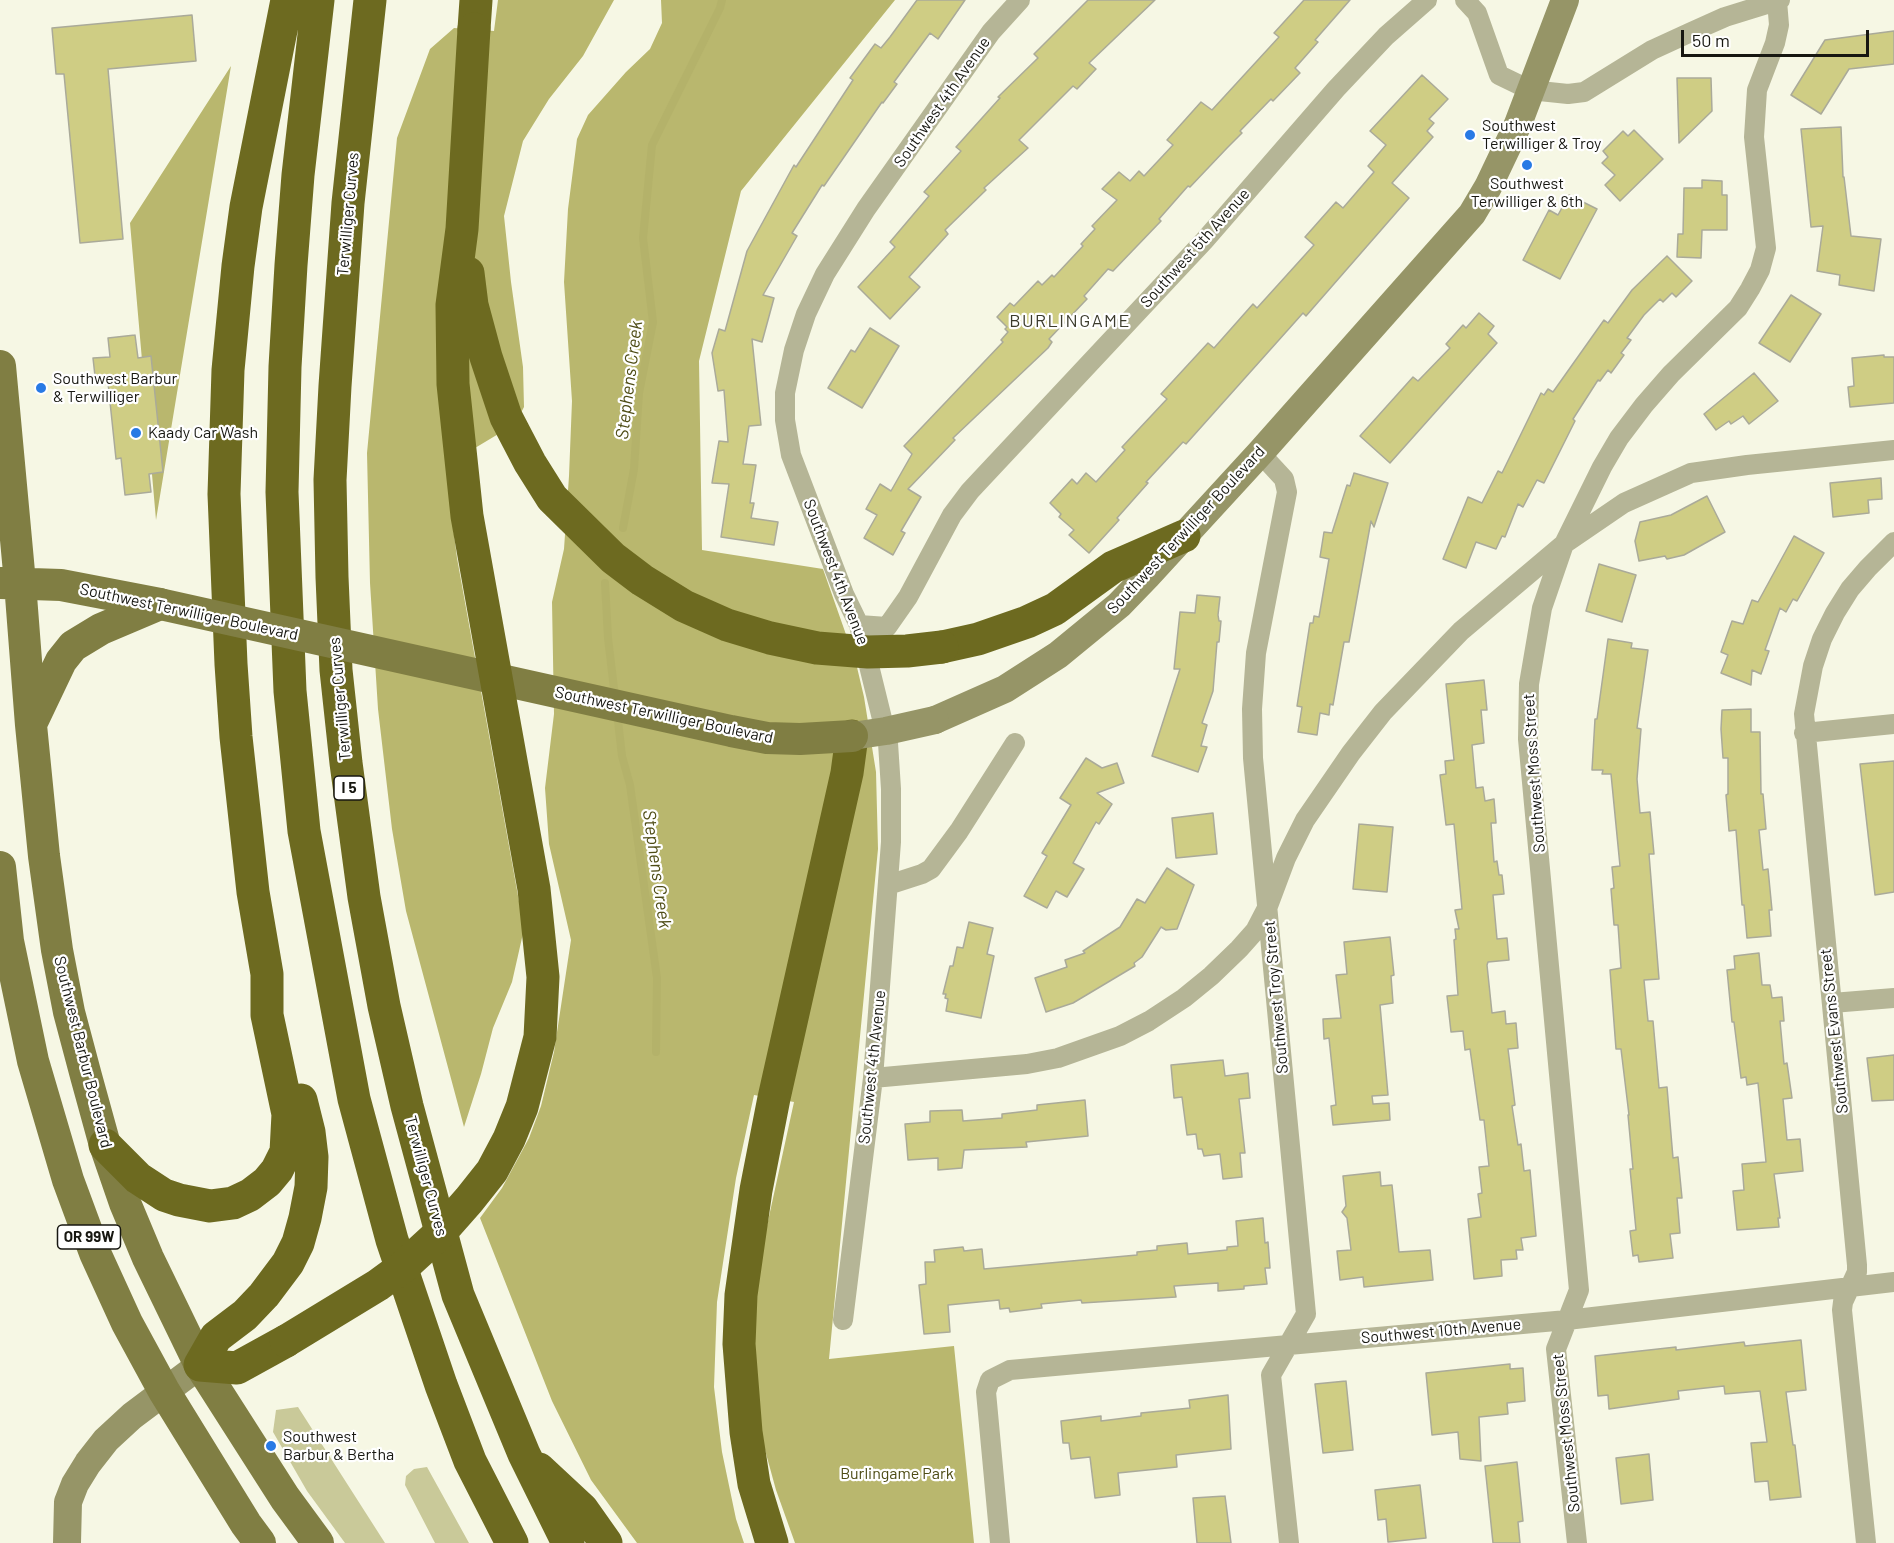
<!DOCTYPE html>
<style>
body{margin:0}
#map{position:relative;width:1894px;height:1543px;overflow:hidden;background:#f6f7e4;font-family:Barlow,sans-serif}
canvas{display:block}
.scale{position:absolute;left:1681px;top:30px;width:188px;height:27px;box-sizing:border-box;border:3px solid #171711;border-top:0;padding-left:8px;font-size:18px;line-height:21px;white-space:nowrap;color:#171711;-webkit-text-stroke:4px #fff;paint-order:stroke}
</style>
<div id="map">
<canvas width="1894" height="1543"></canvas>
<div class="scale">50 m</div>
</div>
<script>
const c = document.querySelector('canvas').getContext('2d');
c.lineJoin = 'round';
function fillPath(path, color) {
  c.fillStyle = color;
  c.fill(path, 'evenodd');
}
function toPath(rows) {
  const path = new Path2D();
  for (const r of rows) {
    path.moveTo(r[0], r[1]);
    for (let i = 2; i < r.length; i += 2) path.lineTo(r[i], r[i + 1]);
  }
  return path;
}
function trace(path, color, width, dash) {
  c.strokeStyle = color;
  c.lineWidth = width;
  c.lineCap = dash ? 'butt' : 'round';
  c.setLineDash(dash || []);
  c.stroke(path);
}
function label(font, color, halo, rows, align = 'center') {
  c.font = font + ' Barlow,sans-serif';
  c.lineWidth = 4.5;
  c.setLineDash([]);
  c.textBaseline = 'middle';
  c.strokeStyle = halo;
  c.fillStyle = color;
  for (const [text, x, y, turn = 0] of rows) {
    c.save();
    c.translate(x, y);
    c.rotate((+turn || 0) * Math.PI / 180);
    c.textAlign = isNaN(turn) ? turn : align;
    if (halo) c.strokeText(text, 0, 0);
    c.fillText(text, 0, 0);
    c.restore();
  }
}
const green = toPath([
 [298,1407,385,1543,345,1543,307,1491,273,1432,276,1410],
 [427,1467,469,1543,435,1543,405,1485,406,1476,414,1469]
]);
const forest = toPath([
 [498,0,614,0,583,56,549,99,523,141,504,216,511,282,523,367,524,407,515,424,465,454,450,503,457,558,524,929,512,982,493,1028,481,1074,464,1127,406,911,392,829,378,709,370,583,367,453,397,138,430,49,454,28,494,31],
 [661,0,895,0,741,191,699,361,702,550,823,569,856,663,864,697,876,772,878,849,829,1359,954,1346,974,1543,795,1543,776,1490,762,1439,754,1393,754,1302,763,1244,794,1102,754,1095,736,1178,717,1302,714,1387,722,1452,736,1519,744,1543,637,1543,591,1480,552,1401,480,1218,502,1188,515,1164,529,1138,541,1106,554,1052,571,940,549,844,545,788,554,714,552,602,564,549,569,476,572,401,564,282,568,209,577,139,588,115,626,72,650,49,662,23],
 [231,66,156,520,130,223]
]);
const stream = toPath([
 [623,528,634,469,639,393,653,322,643,238,652,145,720,8,722,0],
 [605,583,608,638,615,697],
 [617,712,622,756,630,785,657,978,656,1052]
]);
const building = toPath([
 [917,0,965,0,938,39,930,33,894,82,897,84,883,103,882,102,824,186,822,185,792,233,797,236,763,295,774,298,762,342,752,339,761,425,749,426,743,464,756,465,750,503,754,503,751,518,778,522,774,545,721,537,729,484,712,483,719,441,728,442,724,390,718,391,712,353,719,329,725,331,747,251,794,165,796,167,853,80,850,78,875,44,881,48,890,37,917,0],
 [1088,0,1155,0,1089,63,1096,69,1077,89,1073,86,1019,140,1028,148,984,188,986,190,945,230,948,234,909,277,920,287,890,319,858,287,895,247,890,242,929,196,924,192,961,151,956,147,1000,98,998,97,1038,58,1034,54,1088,0],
 [1304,0,1350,0,1315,40,1318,42,1295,68,1300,73,1273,101,1271,99,1240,131,1242,133,1227,148,1190,187,1188,186,1159,219,1161,221,1113,271,1108,269,1084,296,1087,299,1049,339,1052,342,1048,348,953,438,955,440,908,489,921,497,901,531,905,533,893,555,864,538,877,515,866,509,880,484,891,491,912,454,904,446,1003,342,1001,340,1008,332,1005,329,1007,327,997,317,1010,303,1014,306,1038,281,1042,285,1052,275,1054,277,1083,246,1081,244,1095,229,1092,226,1117,200,1102,189,1119,172,1130,181,1139,171,1144,176,1173,145,1167,140,1201,102,1212,110,1279,37,1274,33,1304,0],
 [192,15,196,61,108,69,123,239,80,243,64,74,56,74,52,28,192,15],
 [1894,31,1894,64,1849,69,1821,114,1791,95,1825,40,1894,31],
 [1422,75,1448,99,1429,119,1434,123,1427,131,1433,137,1392,183,1409,198,1306,316,1303,313,1186,444,1183,442,1146,482,1148,483,1117,518,1119,520,1089,553,1069,535,1074,530,1059,517,1061,514,1050,503,1072,479,1077,484,1086,473,1096,482,1125,450,1122,447,1167,399,1161,394,1208,343,1214,348,1253,304,1257,308,1314,245,1305,237,1336,202,1343,208,1374,172,1368,166,1386,145,1370,131,1422,75],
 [1677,78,1711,78,1712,111,1679,143,1677,78],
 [1841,127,1843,177,1844,177,1851,236,1881,239,1874,291,1839,285,1840,275,1817,271,1823,226,1811,227,1801,129,1841,127],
 [1634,130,1663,159,1620,201,1605,185,1615,175,1602,163,1608,157,1603,151,1623,131,1628,136,1634,130],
 [1702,180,1722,181,1722,195,1727,195,1727,230,1702,230,1701,258,1677,257,1678,234,1683,234,1684,188,1702,188,1702,180],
 [1569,195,1597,209,1560,279,1523,260,1549,210,1558,215,1569,195],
 [1667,256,1692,281,1676,297,1672,293,1663,302,1660,299,1644,315,1627,338,1631,340,1621,353,1624,355,1611,373,1608,370,1600,381,1598,380,1573,419,1575,421,1544,483,1537,480,1523,507,1518,504,1505,537,1502,536,1496,549,1476,542,1466,568,1443,559,1468,497,1482,503,1498,471,1502,473,1541,393,1544,395,1548,389,1553,392,1604,320,1608,323,1632,290,1667,256],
 [1791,295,1821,314,1790,362,1759,343,1791,295],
 [1479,313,1494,326,1488,334,1497,343,1390,463,1360,436,1413,377,1418,381,1450,348,1446,344,1463,325,1466,328,1479,313],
 [870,328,899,346,862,408,828,388,851,350,855,352,870,328],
 [135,335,138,358,151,356,163,472,149,474,151,492,125,495,121,458,116,459,108,383,96,385,93,358,110,357,108,338,135,335],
 [1884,355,1884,357,1894,357,1894,403,1850,407,1848,387,1854,386,1852,358,1884,355],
 [1754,373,1778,401,1749,424,1743,416,1731,424,1729,421,1716,430,1704,414,1754,373],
 [1354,473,1388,483,1374,527,1371,521,1349,642,1344,642,1333,705,1330,704,1329,715,1320,713,1317,735,1298,732,1302,707,1297,706,1310,623,1313,623,1314,616,1319,617,1329,559,1320,557,1324,532,1332,533,1347,485,1350,486,1354,473],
 [1881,478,1882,499,1868,500,1869,513,1833,517,1830,483,1881,478],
 [1707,496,1725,532,1684,555,1667,559,1665,556,1639,561,1635,541,1640,522,1671,515,1707,496],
 [1794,536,1824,553,1797,601,1793,599,1786,612,1780,608,1765,650,1769,651,1761,674,1752,670,1751,685,1721,673,1728,655,1721,652,1732,621,1743,624,1752,600,1758,602,1794,536],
 [1599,564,1636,575,1622,622,1586,611,1599,564],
 [1197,595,1220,597,1218,615,1219,621,1221,621,1219,642,1217,642,1213,691,1202,723,1207,725,1201,746,1207,747,1198,772,1152,756,1180,669,1174,669,1180,612,1195,613,1197,595],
 [1608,639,1632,643,1631,648,1648,650,1637,728,1641,729,1637,779,1640,813,1650,812,1654,854,1649,854,1659,979,1644,980,1648,1021,1653,1021,1659,1088,1667,1087,1673,1158,1678,1157,1682,1198,1677,1198,1680,1233,1670,1234,1673,1258,1639,1262,1638,1255,1633,1256,1630,1231,1636,1230,1630,1169,1633,1169,1628,1115,1629,1115,1621,1049,1616,1049,1610,970,1621,968,1618,925,1614,925,1611,889,1614,888,1612,867,1620,866,1611,774,1602,774,1603,770,1592,770,1595,719,1597,719,1608,639],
 [1484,680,1487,710,1481,710,1484,743,1472,745,1476,788,1483,787,1485,801,1494,799,1496,823,1491,823,1494,862,1497,861,1499,875,1502,875,1504,894,1493,895,1497,939,1507,938,1509,960,1488,962,1487,965,1492,1013,1505,1011,1506,1024,1516,1023,1518,1048,1508,1049,1515,1105,1512,1106,1518,1145,1521,1144,1524,1171,1530,1170,1536,1236,1521,1238,1523,1250,1516,1250,1517,1259,1501,1260,1502,1276,1474,1279,1468,1219,1481,1217,1478,1194,1482,1193,1479,1167,1489,1166,1484,1120,1480,1120,1470,1049,1465,1050,1463,1031,1451,1032,1447,996,1458,995,1454,940,1456,939,1455,929,1459,929,1455,910,1462,909,1454,824,1446,825,1440,775,1446,774,1445,761,1454,760,1446,684,1484,680],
 [1751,709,1751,732,1760,732,1761,794,1763,794,1766,829,1759,830,1763,870,1768,869,1772,910,1769,910,1771,936,1747,938,1744,905,1742,905,1736,830,1729,831,1726,795,1728,794,1728,758,1723,758,1721,729,1722,710,1751,709],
 [1086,758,1102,768,1117,763,1124,783,1097,793,1112,804,1099,824,1096,822,1073,863,1084,869,1067,897,1056,891,1047,908,1024,896,1047,856,1042,853,1071,805,1060,798,1086,758],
 [1894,761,1894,892,1875,895,1860,764,1894,761],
 [1213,813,1217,854,1176,858,1172,818,1213,813],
 [1359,824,1393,827,1387,892,1353,889,1359,824],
 [1167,868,1194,885,1177,929,1166,930,1161,927,1142,957,1134,963,1135,966,1073,1003,1046,1012,1035,978,1067,967,1065,960,1085,953,1083,951,1120,927,1137,899,1145,903,1167,868],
 [969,922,993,928,987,954,994,956,981,1018,946,1011,948,999,945,998,946,994,943,994,950,966,953,966,957,947,963,948,969,922],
 [1390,937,1394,975,1391,976,1393,1003,1380,1005,1388,1095,1372,1096,1373,1104,1389,1103,1390,1120,1333,1125,1331,1106,1336,1105,1329,1038,1324,1039,1323,1019,1341,1018,1336,975,1347,974,1344,942,1390,937],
 [1759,953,1762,985,1770,985,1772,998,1782,997,1784,1021,1780,1021,1784,1064,1787,1063,1792,1098,1783,1099,1787,1140,1800,1139,1803,1171,1774,1174,1780,1218,1778,1218,1779,1227,1737,1230,1733,1191,1744,1190,1742,1164,1766,1162,1758,1083,1747,1085,1746,1077,1741,1078,1734,1022,1732,1022,1727,970,1735,969,1734,956,1759,953],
 [1894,1055,1894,1100,1872,1101,1867,1058,1894,1055],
 [1223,1060,1225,1076,1248,1073,1250,1098,1239,1099,1245,1153,1240,1153,1242,1177,1223,1179,1220,1154,1204,1156,1202,1149,1198,1149,1196,1134,1187,1135,1182,1097,1174,1098,1171,1065,1223,1060],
 [1085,1100,1088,1136,1026,1142,1027,1147,964,1150,962,1168,938,1170,938,1158,908,1160,905,1124,930,1122,930,1111,962,1110,963,1121,1002,1118,1002,1114,1037,1110,1037,1105,1085,1100],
 [1380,1172,1381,1186,1392,1185,1399,1252,1430,1250,1433,1280,1364,1287,1363,1277,1340,1280,1337,1251,1351,1250,1347,1218,1342,1212,1346,1206,1343,1176,1380,1172],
 [1263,1218,1265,1243,1268,1242,1270,1268,1265,1268,1267,1284,1244,1286,1244,1289,1218,1291,1218,1283,1174,1286,1176,1297,1082,1303,1081,1300,1041,1304,1042,1308,1010,1312,1009,1308,1000,1309,999,1300,948,1305,950,1332,924,1334,919,1285,926,1284,925,1262,935,1262,934,1250,963,1247,964,1251,982,1249,984,1269,1137,1255,1137,1252,1157,1250,1157,1246,1187,1243,1188,1254,1227,1250,1227,1247,1238,1246,1236,1221,1263,1218],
 [1801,1340,1806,1390,1786,1392,1793,1445,1795,1445,1801,1497,1770,1500,1768,1481,1755,1482,1751,1443,1767,1442,1760,1391,1725,1394,1724,1386,1678,1391,1679,1399,1609,1409,1608,1395,1598,1396,1595,1356,1676,1347,1676,1350,1744,1342,1745,1346,1801,1340],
 [1510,1364,1510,1369,1523,1368,1525,1401,1507,1403,1508,1414,1479,1417,1481,1461,1460,1459,1458,1432,1432,1435,1426,1373,1510,1364],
 [1346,1381,1353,1450,1323,1453,1315,1384,1346,1381],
 [1228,1395,1231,1449,1176,1455,1177,1467,1118,1473,1120,1495,1095,1498,1090,1457,1071,1459,1069,1443,1063,1443,1061,1421,1101,1416,1101,1421,1141,1416,1141,1413,1190,1408,1189,1400,1228,1395],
 [1649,1454,1653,1500,1621,1504,1616,1458,1649,1454],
 [1517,1462,1523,1521,1518,1522,1520,1543,1493,1543,1485,1466,1517,1462],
 [1420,1485,1426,1538,1388,1542,1386,1519,1378,1520,1375,1490,1420,1485],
 [1225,1496,1231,1543,1197,1543,1193,1498,1225,1496]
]);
const street = toPath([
 [1465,0,1477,13,1499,75,1530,90,1568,94,1584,92,1652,50,1689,33,1725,17,1780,0],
 [1260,453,1284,479,1287,492,1256,653,1252,709,1253,758,1306,1314,1271,1375,1289,1543],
 [859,625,887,627,908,597,952,515,970,491,1204,241,1336,89,1386,36,1427,0],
 [1804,733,1894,724],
 [888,885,922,874,931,869,959,831,1015,743],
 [1832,1003,1894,998],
 [873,1078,1027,1064,1058,1058,1120,1036,1149,1021,1184,998,1211,976,1239,949,1255,931,1268,906,1286,858,1305,820,1351,753,1383,712,1461,631,1564,544,1624,503,1691,473,1747,465,1894,450],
 [843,1320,873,1078,891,842,891,789,888,743,859,625,844,594,791,455,785,420,785,393,794,350,806,314,825,274,866,209,991,32,1020,0],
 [1000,1543,986,1392,990,1380,1010,1370,1567,1320,1894,1282],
 [1577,1543,1556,1349,1579,1290,1528,739,1529,684,1542,608,1564,544,1602,467,1619,438,1644,405,1671,374,1738,308,1750,289,1760,270,1766,248,1754,137,1757,90,1775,43,1779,25,1777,1],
 [1866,1543,1842,1310,1843,1302,1857,1272,1857,1265,1804,714,1813,666,1822,639,1835,613,1850,589,1868,568,1894,542]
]);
const secondary = toPath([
 [935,720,1005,689,1058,655,1119,605,1147,576,1260,453,1472,214,1488,187,1518,124,1565,0],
 [67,1543,68,1502,75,1484,88,1463,106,1440,132,1416,200,1365]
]);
const primary = toPath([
 [0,366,20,583,31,725,44,856,57,950,69,1012,86,1076,105,1145,125,1203,148,1258,200,1365,285,1498,318,1543],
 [1,583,61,585,160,604],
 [31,724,61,661,73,646,101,629,160,604],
 [0,867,8,941,33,1061,68,1180,95,1253,127,1323,164,1391,246,1524,260,1543]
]);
const highway = toPath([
 [318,0,298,175,291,265,285,367,282,492,290,691,304,831,354,1099,392,1240,441,1385,470,1461,512,1543],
 [370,0,348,203,335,386,330,480,332,577,336,670,346,763,364,897,384,1006,407,1106,458,1295,524,1454,568,1543],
 [474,29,476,0],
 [942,647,978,639,1027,622,1055,609,1113,567,1184,536],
 [105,1145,138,1178,164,1195,179,1200,210,1206,233,1203,250,1195,267,1182,277,1170,286,1152,288,1114,267,1015,267,974,253,892,236,737,231,664,224,494,228,370,238,266,246,207,287,0],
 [286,1341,237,1368,200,1365,216,1337,245,1315,264,1295,288,1263,298,1243,305,1218,311,1187,312,1157,309,1132,301,1100],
 [539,1469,582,1509,606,1543],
 [772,1543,754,1484,746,1432,739,1344,741,1295,756,1190,774,1098,847,773,852,736]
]);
const secondaryBridge = toPath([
 [852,736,886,731,935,720]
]);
const primaryBridge = toPath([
 [160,604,731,731,767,738,800,739,852,736]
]);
const highwayBridge = toPath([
 [468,273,472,305,486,357,506,417,530,463,552,498,613,558,642,580,684,606,727,625,770,638,817,648,868,652,907,651,942,647],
 [286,1341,378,1285,404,1266,439,1234,469,1200,492,1171,509,1139,522,1107,540,1037,543,977,534,889,467,516,453,384,452,305,462,229,474,29]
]);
const markers = [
 [1470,135,6,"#287ae5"],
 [1527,165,6,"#287ae5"],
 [41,388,6,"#287ae5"],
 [136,433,6,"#287ae5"],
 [271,1446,6,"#287ae5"]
];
const shields = [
 [349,788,30],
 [89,1237,63]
];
const shieldNames = [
 ["I 5",349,788],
 ["OR 99W",89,1237]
];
const streetNames = [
 ["Southwest 4th Avenue",942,102,-55],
 ["Terwilliger Curves",348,214,-85],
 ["Southwest 5th Avenue",1195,248,-48],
 ["Southwest Terwilliger Boulevard",1186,530,-47],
 ["Southwest 4th Avenue",836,572,69],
 ["Southwest Terwilliger Boulevard",189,612,12],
 ["Terwilliger Curves",340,699,-95],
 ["Southwest Terwilliger Boulevard",664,715,12],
 ["Southwest Moss Street",1534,773,-94],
 ["Southwest Troy Street",1276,997,-95],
 ["Southwest Evans Street",1834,1031,-96],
 ["Southwest Barbur Boulevard",83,1052,76],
 ["Southwest 4th Avenue",872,1067,-84],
 ["Terwilliger Curves",426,1176,75],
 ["Southwest 10th Avenue",1441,1331,-5],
 ["Southwest Moss Street",1566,1433,-96]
];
const poiNames = [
 ["Southwest",1482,126],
 ["Terwilliger & Troy",1482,144],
 ["Southwest",1527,184,"center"],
 ["Terwilliger & 6th",1527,202,"center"],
 ["Southwest Barbur",53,379],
 ["& Terwilliger",53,397],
 ["Kaady Car Wash",148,433],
 ["Southwest",283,1437],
 ["Barbur & Bertha",283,1455]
];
const parkNames = [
 ["Burlingame Park",897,1474]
];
const neighbourhoodNames = [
 ["BURLINGAME",1070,321]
];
const waterNames = [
 ["Stephens Creek",629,380,-83],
 ["Stephens Creek",657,869,82]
];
fillPath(green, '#c9c999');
fillPath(forest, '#b9b76e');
trace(stream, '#b4b26a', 8);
fillPath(building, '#cfcd84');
trace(building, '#aa9', 1.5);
trace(street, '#b5b596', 20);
trace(secondary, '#969567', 28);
trace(primary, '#807e43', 32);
trace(highway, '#6d6a20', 33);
trace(secondaryBridge, '#969567', 28);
trace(primaryBridge, '#807e43', 32);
trace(highwayBridge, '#6d6a20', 33);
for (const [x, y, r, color] of markers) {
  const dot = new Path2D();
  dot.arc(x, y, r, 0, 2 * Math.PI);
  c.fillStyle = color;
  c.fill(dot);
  trace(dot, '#fff', 2);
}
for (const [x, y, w] of shields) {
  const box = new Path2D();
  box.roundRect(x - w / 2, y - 12, w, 24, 4.5);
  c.fillStyle = '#fff';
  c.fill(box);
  trace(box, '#171711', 1.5);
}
label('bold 15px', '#171711', null, shieldNames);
label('16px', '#171711', '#fff', streetNames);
label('16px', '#171711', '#fff', poiNames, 'left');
label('16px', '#4e4c15', '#fff', parkNames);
c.letterSpacing = '1.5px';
label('18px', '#3b3b2c', '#fff', neighbourhoodNames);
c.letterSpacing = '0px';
label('italic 18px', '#4e4c15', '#fff', waterNames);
</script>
